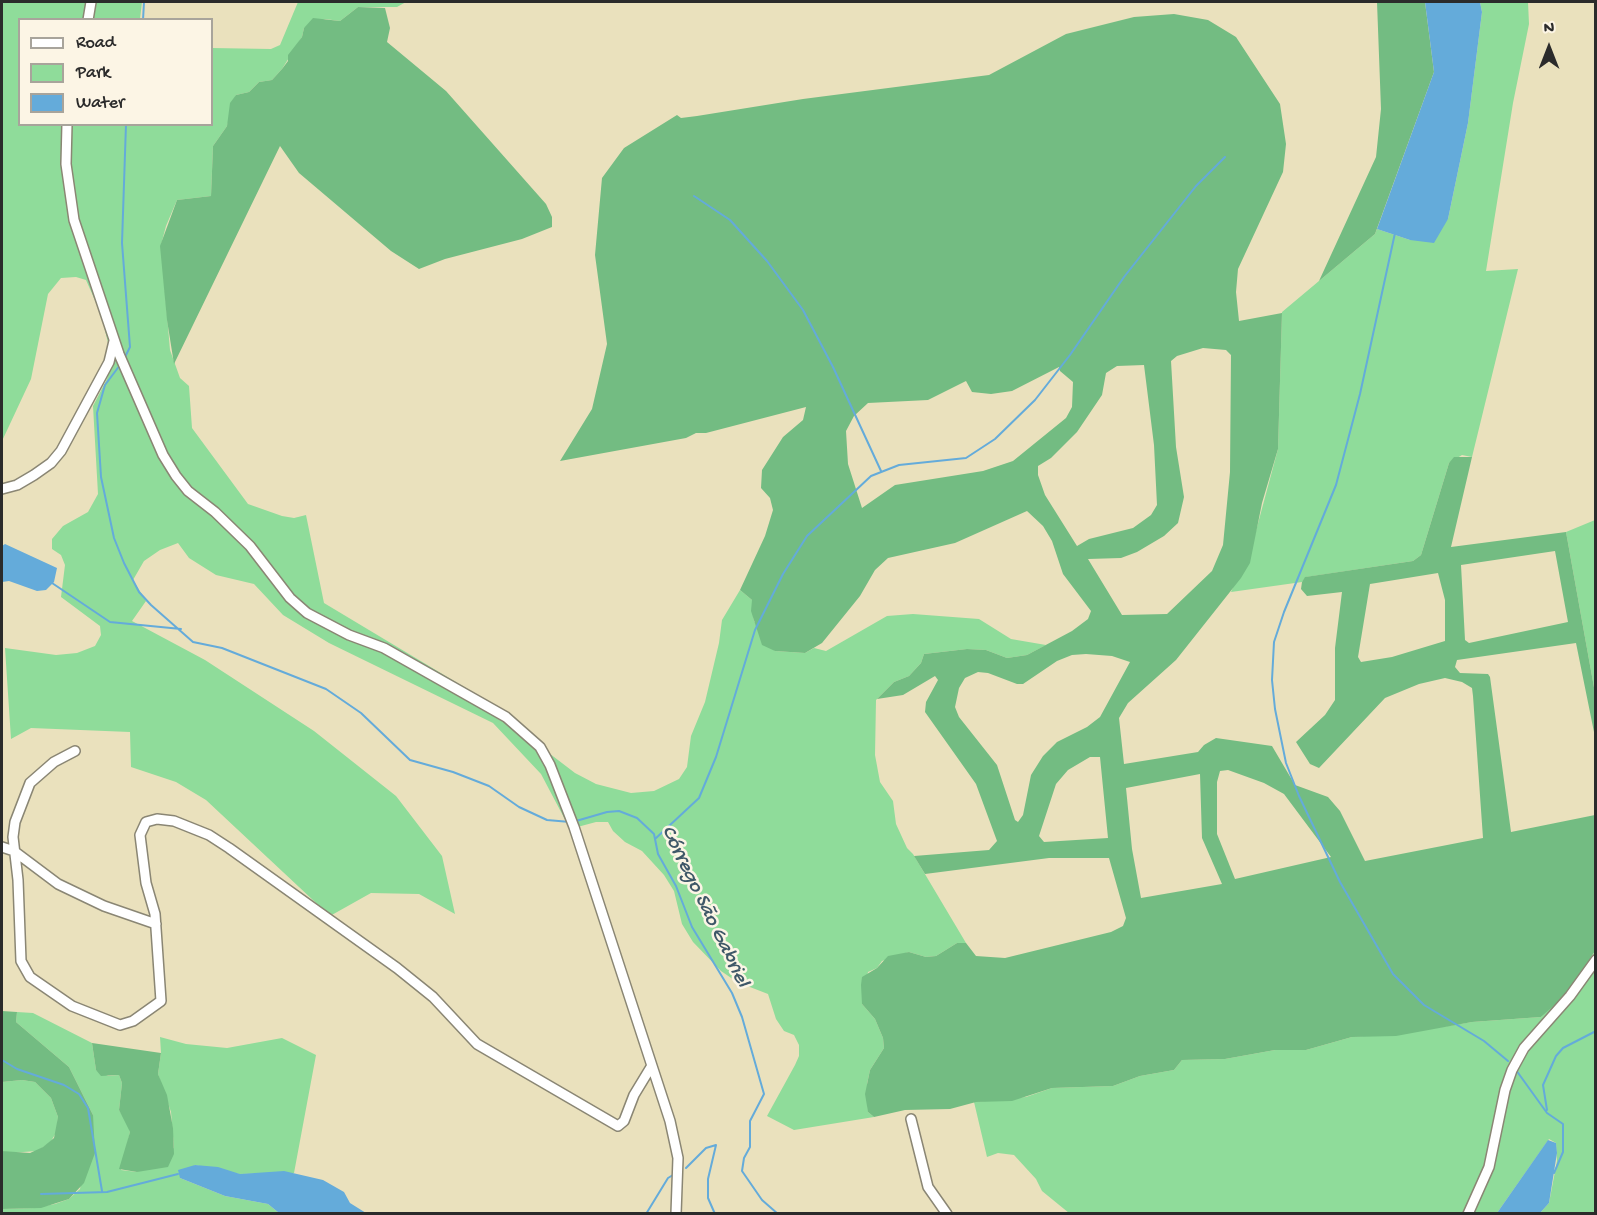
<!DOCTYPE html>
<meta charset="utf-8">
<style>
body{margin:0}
#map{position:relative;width:1597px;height:1215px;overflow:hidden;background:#eae1bd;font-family:"Gochi Hand",sans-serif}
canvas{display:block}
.frame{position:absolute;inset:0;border:3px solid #2b2b2b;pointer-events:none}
.legend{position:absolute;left:18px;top:18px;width:195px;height:108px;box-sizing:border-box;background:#fcf5e5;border:2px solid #a8a49b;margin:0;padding:8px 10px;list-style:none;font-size:18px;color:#2b2b2b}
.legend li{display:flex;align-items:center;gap:12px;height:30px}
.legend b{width:30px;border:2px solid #a8a49b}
.north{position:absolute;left:1519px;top:18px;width:60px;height:60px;-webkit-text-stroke:4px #fcf5e5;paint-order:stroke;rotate:0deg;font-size:16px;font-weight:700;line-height:24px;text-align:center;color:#2b2b2b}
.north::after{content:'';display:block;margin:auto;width:21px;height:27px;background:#2b2b2b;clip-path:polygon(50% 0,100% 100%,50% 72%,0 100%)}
</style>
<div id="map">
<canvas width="1597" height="1215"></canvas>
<div class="frame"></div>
<ul class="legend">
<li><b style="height:8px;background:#fff"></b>Road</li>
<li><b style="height:16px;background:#8fdc9a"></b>Park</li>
<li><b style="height:16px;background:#64abda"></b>Water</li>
</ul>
<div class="north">N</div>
</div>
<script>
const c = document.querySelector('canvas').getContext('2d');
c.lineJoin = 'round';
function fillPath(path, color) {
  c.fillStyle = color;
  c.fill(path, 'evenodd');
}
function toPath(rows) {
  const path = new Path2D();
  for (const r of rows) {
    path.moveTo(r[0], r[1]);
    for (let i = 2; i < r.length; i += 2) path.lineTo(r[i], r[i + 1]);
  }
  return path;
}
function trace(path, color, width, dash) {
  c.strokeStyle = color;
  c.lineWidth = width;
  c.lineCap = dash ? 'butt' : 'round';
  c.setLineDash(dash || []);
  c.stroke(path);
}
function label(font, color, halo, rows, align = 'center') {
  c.font = font + ' "Gochi Hand",sans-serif';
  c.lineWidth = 5;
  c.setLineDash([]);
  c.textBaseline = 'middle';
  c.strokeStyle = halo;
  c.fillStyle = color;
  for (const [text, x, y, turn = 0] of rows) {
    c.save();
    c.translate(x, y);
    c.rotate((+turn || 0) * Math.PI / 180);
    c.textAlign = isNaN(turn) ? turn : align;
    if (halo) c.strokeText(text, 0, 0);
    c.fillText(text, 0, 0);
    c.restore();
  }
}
const green = toPath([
 [2,2,142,2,140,19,20,20,20,124,212,124,212,48,271,49,280,45,298,2,406,2,397,7,358,7,340,21,325,19,304,28,302,37,282,69,272,80,259,82,249,92,236,95,227,126,213,146,211,196,177,200,166,226,161,245,170,350,180,378,189,386,192,428,248,504,282,516,294,518,306,515,324,603,514,717,515,723,520,731,575,773,596,784,631,793,654,791,679,779,687,767,691,736,705,702,719,643,722,620,740,590,752,600,754,621,775,651,805,653,814,648,826,651,887,616,913,614,979,619,1011,639,1046,645,1027,655,1007,658,986,650,967,649,924,654,921,663,909,676,894,682,876,700,875,755,880,782,893,801,896,824,907,848,913,854,966,943,957,943,936,956,926,957,909,952,882,961,877,968,868,972,862,1004,875,1019,883,1038,884,1048,870,1070,867,1084,868,1112,874,1117,794,1130,767,1116,795,1065,799,1056,799,1045,794,1035,784,1031,776,1019,768,994,737,982,721,971,693,942,682,924,674,891,664,875,642,851,625,842,613,831,608,822,596,822,570,829,541,774,493,723,329,643,283,615,254,584,216,575,189,558,178,543,160,550,144,561,133,580,146,601,132,621,205,660,314,731,396,796,442,856,455,914,419,894,371,893,330,916,206,800,176,782,131,767,130,732,31,728,11,739,5,648,56,655,77,653,95,646,101,635,100,626,61,597,65,565,61,555,52,549,52,539,63,526,88,512,98,494,93,406,107,379,112,359,101,314,86,280,76,277,61,278,48,294,31,379,2,441],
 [1480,2,1528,2,1529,24,1513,103,1486,271,1518,269,1472,457,1462,455,1449,463,1421,555,1413,561,1306,577,1302,582,1231,592,1253,542,1278,449,1282,312,1375,234,1377,229,1410,240,1448,219,1468,123,1482,12],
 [1595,520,1595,693,1566,532],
 [1595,951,1595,1213,1540,1213,1549,1203,1557,1161,1556,1143,1549,1139,1497,1213,1069,1213,1042,1191,1036,1179,1014,1155,998,1153,987,1157,974,1102,1026,1097,1052,1088,1113,1086,1140,1076,1174,1070,1182,1060,1225,1059,1275,1050,1306,1050,1352,1037,1411,1032,1472,1022,1541,1017,1587,967],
 [17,1012,33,1013,92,1043,96,1070,108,1076,119,1075,122,1083,119,1110,128,1124,130,1132,121,1170,137,1172,174,1148,171,1112,158,1074,161,1053,160,1037,186,1044,227,1048,282,1038,316,1055,294,1173,239,1174,195,1165,180,1178,225,1196,268,1204,279,1213,2,1214,2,1209,34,1208,55,1204,69,1199,80,1189,93,1115,69,1067,16,1022],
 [22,1080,35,1082,51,1098,58,1117,57,1131,50,1143,37,1151,9,1153,2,1151,2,1082]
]);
const forest = toPath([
 [1377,2,1425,2,1434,72,1375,234,1319,281,1376,157,1381,109],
 [358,7,385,8,390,28,387,42,446,91,546,204,552,217,552,227,522,239,445,259,419,269,391,251,299,173,280,146,174,364,167,320,160,246,177,200,211,196,213,146,227,126,230,103,236,95,249,92,259,82,272,80,282,69,288,61,288,55,302,37,304,28,313,18,340,21],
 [1174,14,1208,20,1236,37,1280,104,1286,144,1283,172,1238,269,1236,292,1239,321,1282,313,1278,449,1262,503,1250,563,1241,578,1176,660,1128,703,1119,718,1124,764,1198,752,1204,745,1216,738,1272,746,1295,785,1328,797,1340,811,1365,861,1483,838,1473,696,1472,688,1462,682,1445,678,1419,684,1385,698,1319,768,1310,764,1296,742,1325,715,1335,700,1335,648,1342,592,1307,596,1301,589,1302,582,1305,577,1413,561,1421,555,1449,463,1454,457,1472,457,1451,547,1566,532,1595,693,1595,737,1576,643,1457,660,1455,667,1460,673,1488,674,1490,677,1511,832,1595,815,1595,951,1568,993,1541,1017,1472,1022,1396,1036,1352,1037,1306,1050,1275,1050,1225,1059,1182,1060,1174,1070,1140,1076,1113,1086,1052,1088,1012,1101,976,1102,950,1109,905,1110,874,1117,868,1112,865,1094,870,1070,884,1048,883,1038,875,1019,862,1004,861,985,862,977,877,968,888,956,909,952,926,957,936,956,957,943,966,943,976,956,1005,958,1111,932,1123,926,1126,918,1109,858,1049,858,925,874,914,856,989,850,997,841,976,784,925,712,926,702,938,680,935,676,903,695,877,699,894,682,909,676,921,663,924,654,967,649,986,650,1007,658,1027,655,1072,631,1088,619,1091,611,1063,574,1052,541,1043,526,1027,511,955,543,888,558,875,570,860,596,822,643,805,653,775,651,762,645,751,611,752,600,740,590,765,536,773,510,770,498,761,488,762,470,783,437,803,420,806,407,706,433,696,433,686,438,560,461,592,409,607,344,595,255,602,178,624,148,677,115,681,118,697,116,803,99,989,75,1066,34,1134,17],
 [1203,348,1226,350,1231,355,1230,472,1223,545,1212,571,1167,614,1122,615,1088,559,1121,558,1137,552,1164,536,1178,523,1184,497,1176,447,1171,361,1177,356],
 [1144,365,1154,445,1157,505,1151,515,1133,528,1089,539,1077,546,1045,495,1038,475,1038,466,1051,458,1077,432,1102,395,1106,373,1117,366],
 [1059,367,1060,371,1073,382,1072,407,1066,418,1013,461,983,471,895,485,862,508,848,464,846,431,854,416,868,403,928,400,966,381,972,392,991,394,1012,391],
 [1555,551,1568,622,1469,643,1465,640,1461,565],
 [1438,573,1445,600,1445,641,1392,657,1361,662,1358,657,1370,584],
 [1086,654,1112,656,1130,662,1100,717,1087,727,1057,742,1043,756,1031,775,1023,815,1018,822,1015,820,997,765,959,717,955,707,959,688,965,678,978,672,988,673,1017,684,1023,684,1057,661,1072,655],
 [1090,757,1100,757,1108,838,1044,842,1039,836,1056,784,1068,770],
 [1228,770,1264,783,1284,794,1331,857,1235,879,1217,834,1217,782,1220,771],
 [1200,774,1202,838,1222,884,1141,898,1132,849,1126,788],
 [2,1011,17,1012,16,1022,69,1067,93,1115,95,1153,84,1183,69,1199,41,1208,2,1209,2,1151,30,1153,43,1147,54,1138,58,1117,51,1098,35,1082,22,1080,2,1082],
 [92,1043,161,1053,158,1074,167,1095,173,1128,174,1154,168,1167,137,1172,119,1169,130,1132,119,1110,122,1083,119,1075,101,1076,96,1070]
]);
const water = toPath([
 [1425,2,1480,2,1482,12,1468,123,1448,219,1434,243,1410,240,1377,229,1434,72],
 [5,544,57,568,54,582,46,590,37,591,9,581,2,582,2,546],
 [1548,1140,1556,1143,1557,1153,1549,1203,1540,1213,1497,1213],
 [195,1165,218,1167,240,1174,284,1171,323,1180,344,1192,350,1203,366,1213,279,1213,268,1204,225,1196,180,1178,178,1170]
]);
const stream = toPath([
 [143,20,144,2],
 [694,196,730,220,767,261,803,310,833,367,881,471],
 [1395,233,1360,394,1336,485,1284,612,1274,642,1272,680,1275,709,1286,763,1299,796,1340,882,1393,974,1424,1005,1484,1041,1508,1061],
 [125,357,130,347,122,243,126,124],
 [120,365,105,385,97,413,101,477,114,538,124,563,139,592,151,605,193,642,222,648,326,689,361,713,410,760,453,772,489,786,519,807,547,820,570,822],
 [52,583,110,622,181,629],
 [576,821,607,812,619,811,637,818,654,834,658,854,676,886,692,927,732,993,742,1017,764,1094,750,1121,750,1147,744,1158,742,1171,762,1200,778,1214],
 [655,839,699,798,716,757,755,630,783,574,807,536,871,476,899,465,966,458,995,439,1035,400,1070,355,1124,277,1196,186,1225,157],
 [2,1060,17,1069,64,1085,79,1094,88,1108,102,1191],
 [1516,1070,1547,1113,1563,1124,1563,1152,1554,1173],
 [1547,1110,1543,1085,1556,1056,1563,1048,1596,1031],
 [686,1168,706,1148,716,1145,708,1179,708,1198,715,1214],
 [41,1194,107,1192,178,1174],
 [646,1214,668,1178,673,1175]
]);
const minor = toPath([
 [88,20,91,2],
 [67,124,66,164,74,220,119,354,163,455,176,476,188,491,215,512,250,546,290,598,307,613,349,635,384,648,506,717,540,747,550,765,574,827,670,1121,678,1158,676,1214],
 [2,489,17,485,34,475,51,463,61,451,109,362,114,341],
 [75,751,54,762,30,783,15,822,13,837,18,880,21,961,30,977,72,1006,120,1025,133,1021,161,1001,155,914,146,883,140,835,146,822,157,819,174,821,209,835,229,848,397,968,433,997,477,1044,618,1126,624,1121,634,1095,651,1067],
 [2,847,14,851,58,884,104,906,156,924],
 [911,1119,928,1187,947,1214],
 [1468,1214,1489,1167,1505,1090,1512,1070,1524,1048,1570,996,1596,960]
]);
const waterNames = [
 ["Córrego São Gabriel",704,907,64]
];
fillPath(green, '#8fdc9a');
fillPath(forest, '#73bc82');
fillPath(water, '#64abda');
trace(stream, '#64abda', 2);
trace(minor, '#8a8674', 12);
trace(minor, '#fff', 9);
label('italic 21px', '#3f5868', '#fcf5e5', waterNames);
</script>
